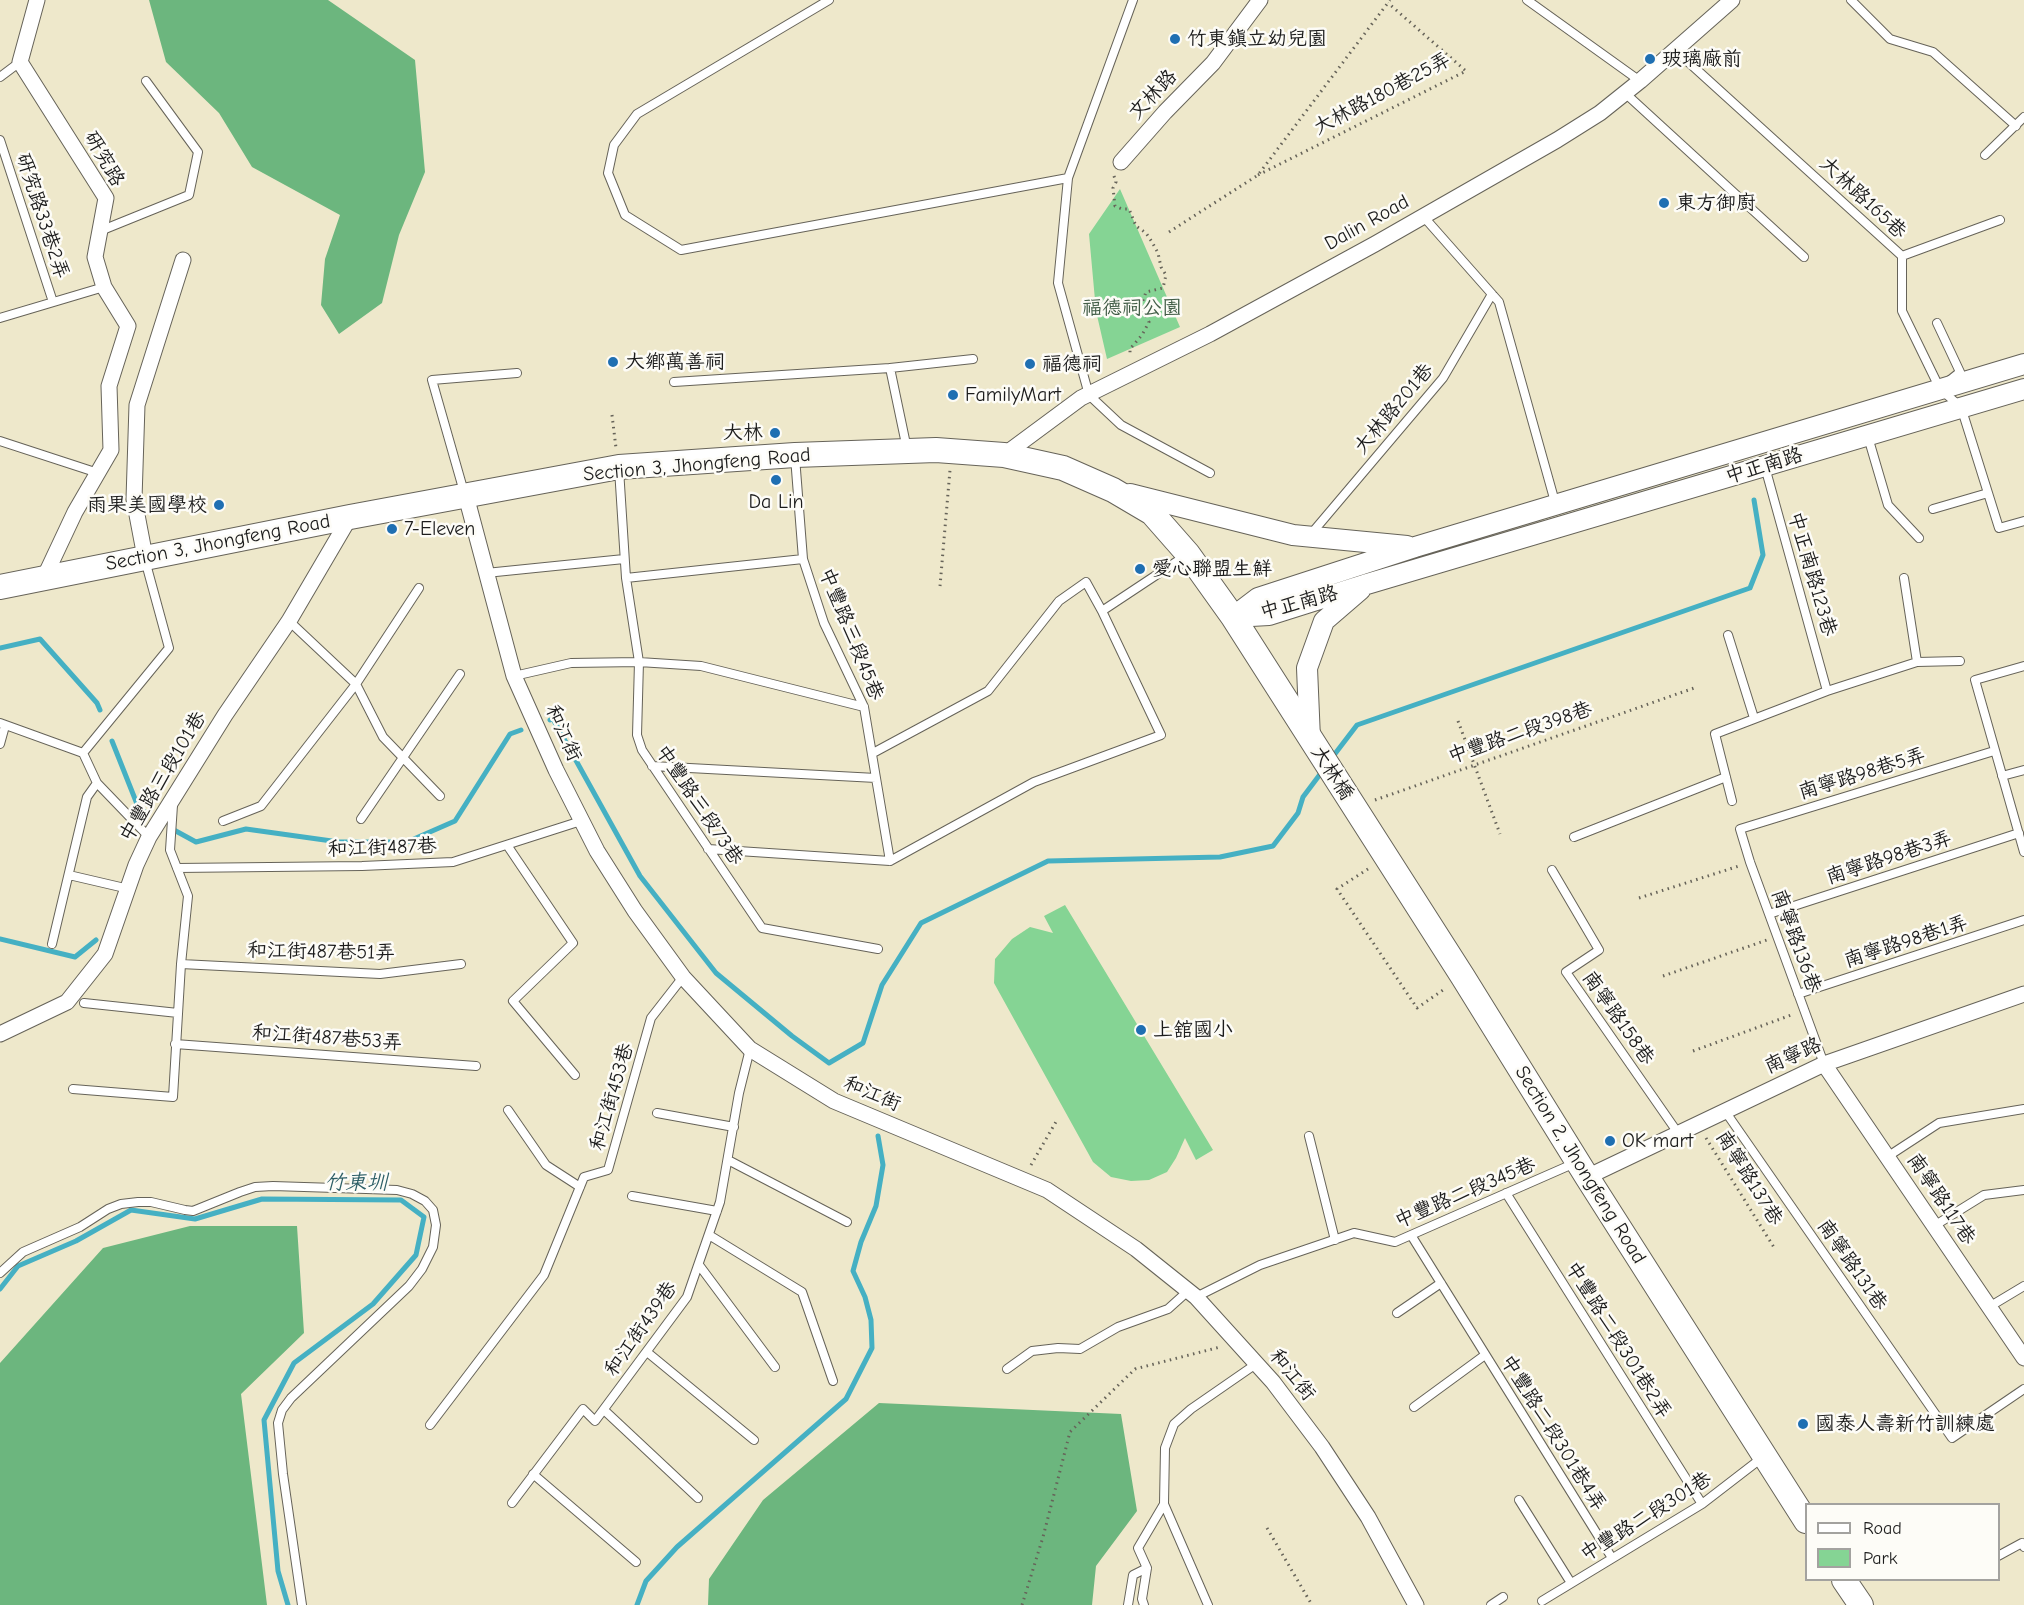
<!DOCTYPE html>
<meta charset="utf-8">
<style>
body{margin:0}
#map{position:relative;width:2024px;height:1605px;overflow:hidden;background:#eee8cb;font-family:"Comic Neue",sans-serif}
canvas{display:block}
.legend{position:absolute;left:1805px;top:1503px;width:195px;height:78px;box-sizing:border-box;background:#fdfcf7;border:2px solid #a3a29f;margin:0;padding:8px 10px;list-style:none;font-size:18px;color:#1c1c1c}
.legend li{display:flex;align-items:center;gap:12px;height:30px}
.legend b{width:30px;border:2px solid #a3a29f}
</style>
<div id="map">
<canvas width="2024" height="1605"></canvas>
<ul class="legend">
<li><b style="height:8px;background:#fff"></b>Road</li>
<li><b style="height:16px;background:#85d494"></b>Park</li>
</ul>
</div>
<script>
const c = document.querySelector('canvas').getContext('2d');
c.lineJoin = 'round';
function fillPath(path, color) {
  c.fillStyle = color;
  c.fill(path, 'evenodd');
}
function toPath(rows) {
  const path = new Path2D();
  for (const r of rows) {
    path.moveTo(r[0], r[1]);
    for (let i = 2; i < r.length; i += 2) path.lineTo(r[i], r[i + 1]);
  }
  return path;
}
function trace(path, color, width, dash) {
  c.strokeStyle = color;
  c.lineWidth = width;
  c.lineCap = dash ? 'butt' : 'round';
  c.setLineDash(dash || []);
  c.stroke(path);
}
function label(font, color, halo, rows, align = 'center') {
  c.font = font + ' "Comic Neue","LXGW WenKai TC",sans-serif';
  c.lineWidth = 5;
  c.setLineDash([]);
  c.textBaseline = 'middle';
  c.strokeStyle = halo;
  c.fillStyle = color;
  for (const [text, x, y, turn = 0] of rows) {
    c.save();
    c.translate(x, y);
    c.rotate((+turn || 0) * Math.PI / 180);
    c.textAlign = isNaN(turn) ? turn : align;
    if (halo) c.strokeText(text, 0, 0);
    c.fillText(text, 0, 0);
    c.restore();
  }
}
const green = toPath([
 [1120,189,1180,327,1107,359,1096,311,1089,234],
 [1065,905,1213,1150,1196,1160,1185,1138,1176,1158,1167,1172,1149,1180,1131,1181,1111,1177,1093,1162,994,983,995,959,1012,939,1030,927,1053,933,1044,916]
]);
const forest = toPath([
 [149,0,328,0,415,60,425,172,399,235,382,303,339,334,321,305,325,259,340,215,252,167,219,113,166,62],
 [190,1226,297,1226,304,1333,241,1394,267,1605,0,1605,0,1363,103,1248],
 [879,1403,1121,1414,1137,1511,1096,1566,1092,1605,708,1605,709,1579,763,1500]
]);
const stream = toPath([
 [0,648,40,639,97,703,100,710],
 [550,720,553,719,640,876,716,973,792,1036,829,1063,863,1043,882,985,921,923,1048,861,1220,857,1273,846,1298,813,1303,797,1324,769],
 [112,741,139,809,145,812],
 [1331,759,1357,725,1750,588,1763,555,1754,500],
 [174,830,196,842,246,829,339,842,407,842,455,821,510,734,521,730],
 [0,939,75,957,96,940],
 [0,1289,18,1266,76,1241,131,1210,195,1219,262,1199,401,1200,424,1217,416,1255,373,1304,294,1363,264,1420,278,1571,288,1605],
 [637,1605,646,1581,677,1547,846,1399,872,1348,871,1320,865,1297,853,1271,861,1242,876,1206,883,1165,878,1136]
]);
const path = toPath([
 [1258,175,1466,71,1388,3],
 [1114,176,1116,182,1113,188,1115,206,1122,209,1129,209,1136,226,1146,233,1152,242,1158,253,1161,267,1166,275,1163,288,1146,292,1141,306,1149,322,1142,335,1130,349,1130,356],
 [1169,232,1258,175,1390,0],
 [612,415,616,448],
 [940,586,950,470],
 [1458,721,1500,834],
 [1375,800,1697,687],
 [1368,869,1337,889,1417,1008,1446,988],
 [1639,898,1739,866],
 [1663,976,1767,940],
 [1693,1051,1794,1014],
 [1706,1138,1775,1249],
 [1031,1165,1057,1120],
 [1267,1528,1312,1605],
 [1022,1605,1043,1537,1070,1432,1135,1369,1220,1347]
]);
const service = toPath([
 [829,0,637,114,614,145,608,173,625,215,681,250,1068,178],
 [1133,0,1068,178,1058,283,1089,395,1121,425,1210,473],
 [1527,0,1640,81],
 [1851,0,1890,39,1933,52,2016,126],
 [1675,50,1902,256,1902,311,1940,389,1961,407,1999,528,2024,521],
 [0,77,20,62],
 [1625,93,1804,257],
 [0,140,53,302],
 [1985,155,2024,117],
 [1423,216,1499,302,1555,502],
 [100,231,189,195,198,152,146,81],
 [1902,256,2000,220],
 [0,318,104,287],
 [1937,323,1960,372,1950,380],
 [890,368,907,449],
 [674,382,890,368,973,359],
 [1868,437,1888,505,1919,538],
 [0,441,98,473],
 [795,457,803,559,824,623,864,707,890,861],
 [1765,467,1827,691],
 [619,469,626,578,639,662,637,735,642,750,762,928,878,949],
 [464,492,432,380,517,373],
 [1933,509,1988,493],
 [1311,534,1443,378,1492,294],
 [486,573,624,559],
 [626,578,803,559],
 [1904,578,1917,662],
 [289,621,356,684,383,737,440,796],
 [1728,635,1754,718],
 [2024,666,1975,680,2024,852],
 [514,676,571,663,639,662,701,666,864,707],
 [0,723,83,753,97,783,149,837],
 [0,744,5,726],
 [83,753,169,648,145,560],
 [873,753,988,691,1059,601,1086,582,1102,611],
 [652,766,876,778],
 [2002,776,2024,770],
 [1732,801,1715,734,1827,691,1917,662,1960,661],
 [361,819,460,674],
 [223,821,261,806,356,684,419,588],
 [1574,837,1726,777],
 [507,845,573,943,513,1001,575,1075],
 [708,849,890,861],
 [890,861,1034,782,1161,735,1102,611,1185,556],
 [177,868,362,866,453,862,581,821],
 [1552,870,1599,950,1566,972,1678,1133],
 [69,875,129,889],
 [1769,914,2019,833],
 [52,944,87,797,97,783],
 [181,964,380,974,461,964],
 [1798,994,2024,920],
 [84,1003,178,1013],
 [175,1044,476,1066],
 [1824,1064,1750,862,1740,829,1994,751],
 [73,1089,173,1097,181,964,188,896,170,850,173,805],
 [508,1110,546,1165,580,1187],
 [1725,1111,1952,1438,2024,1389],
 [657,1113,734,1127],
 [1309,1136,1335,1240],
 [1887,1157,1939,1123,2024,1109],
 [728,1160,847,1222],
 [1506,1193,1702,1504],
 [632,1196,717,1211],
 [1934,1226,1984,1195,2024,1190],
 [709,1235,802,1292,833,1381],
 [1411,1235,1612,1558],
 [699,1265,775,1367],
 [0,1273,23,1252,80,1227,108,1209,121,1204,138,1202,151,1202,185,1210,193,1211,240,1192,255,1187,273,1186,397,1190,412,1194,425,1201,433,1210,436,1225,433,1247,422,1269,409,1286,291,1398,282,1410,278,1423,283,1474,302,1605],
 [1196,1297,1260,1265,1354,1233,1395,1242,1575,1163],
 [1989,1307,2024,1286],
 [1397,1313,1441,1283],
 [647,1352,754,1440],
 [1007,1369,1032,1351,1058,1348,1080,1349,1118,1327,1168,1309,1188,1291],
 [1414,1407,1485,1355],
 [604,1410,698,1498],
 [430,1425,544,1275,584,1177,608,1170,651,1018,683,977],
 [533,1474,636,1562],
 [1519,1500,1571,1583],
 [512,1503,583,1409,595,1421,687,1297,720,1202,739,1093,750,1049],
 [1998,1556,2022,1543,2024,1547],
 [1542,1601,1702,1504,1763,1457],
 [1128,1605,1133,1575,1147,1568],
 [1144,1605,1142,1599,1147,1568,1138,1548,1164,1504],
 [1208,1605,1164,1504,1165,1448,1174,1424,1191,1409,1256,1364],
 [1491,1605,1503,1597]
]);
const minor = toPath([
 [37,0,20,62,106,198,95,257,104,287,128,326,109,386,111,450,75,512,44,578],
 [1121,162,1165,112,1213,63,1260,0],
 [1004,455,1081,398,1210,334,1375,244,1557,140,1600,113,1640,81,1732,0],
 [466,496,514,676,556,770,597,851,635,911,683,977,750,1049,834,1101,1047,1190,1136,1249,1196,1297,1273,1382,1322,1447,1368,1517,1416,1605],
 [145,557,134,499,137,405,183,260],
 [0,1034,67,1002,105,954,136,865,149,837,225,715,289,621,350,517],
 [1824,1064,2024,1358],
 [1587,1177,1824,1064,2024,994]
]);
const tertiary = toPath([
 [1130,494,1293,535,1407,546],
 [1233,617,1258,598,1415,547,2024,364],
 [1233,617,1269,615,1367,584,2024,389],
 [1310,739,1307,668,1324,621,1360,590]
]);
const primary = toPath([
 [0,587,350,517,619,467,795,455,936,450,1004,455,1063,468,1113,490,1152,513,1188,554,1233,617,1463,977,1587,1177,1806,1521],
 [1844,1580,1861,1605]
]);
const markers = [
 [1175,39,6,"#1f6fb2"],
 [1650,59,6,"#1f6fb2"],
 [1664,203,6,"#1f6fb2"],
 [613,362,6,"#1f6fb2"],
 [1030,364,6,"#1f6fb2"],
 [953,395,6,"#1f6fb2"],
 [775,433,6,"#1f6fb2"],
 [776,480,6,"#1f6fb2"],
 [219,505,6,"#1f6fb2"],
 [392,529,6,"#1f6fb2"],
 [1140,569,6,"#1f6fb2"],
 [1141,1030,6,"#1f6fb2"],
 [1610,1141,6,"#1f6fb2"],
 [1803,1424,6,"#1f6fb2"]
];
const poiNames = [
 ["竹東鎮立幼兒園",1187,39],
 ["玻璃廠前",1662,59],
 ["東方御廚",1676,203],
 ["大鄉萬善祠",625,362],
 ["福德祠",1042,364],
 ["FamilyMart",965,395],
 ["大林",763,433,"right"],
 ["Da Lin",776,502,"center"],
 ["雨果美國學校",207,505,"right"],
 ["7-Eleven",404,529],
 ["愛心聯盟生鮮",1152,569],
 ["上舘國小",1153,1030],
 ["OK mart",1622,1141],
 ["國泰人壽新竹訓練處",1815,1424]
];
const streetNames = [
 ["大林路180巷25弄",1382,94,-28],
 ["文林路",1153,95,-47],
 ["研究路",104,159,60],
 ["大林路165巷",1863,198,43],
 ["研究路33巷2弄",42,216,72],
 ["Dalin Road",1367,223,-29],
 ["大林路201巷",1394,409,-50],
 ["Section 3, Jhongfeng Road",697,465,-5],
 ["中正南路",1764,466,-17],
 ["Section 3, Jhongfeng Road",218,543,-11],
 ["中正南路123巷",1812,574,74],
 ["中正南路",1299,603,-15],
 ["中豐路三段45巷",851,634,68],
 ["和江街",563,733,66],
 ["中豐路二段398巷",1520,733,-19],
 ["大林橋",1332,773,57],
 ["南寧路98巷5弄",1862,774,-17],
 ["中豐路三段101巷",163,777,-59],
 ["中豐路三段73巷",699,805,56],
 ["和江街487巷",382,848,-2],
 ["南寧路98巷3弄",1889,858,-18],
 ["南寧路136巷",1796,941,70],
 ["南寧路98巷1弄",1906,942,-18],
 ["和江街487巷51弄",321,952,1],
 ["南寧路158巷",1618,1018,55],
 ["和江街487巷53弄",327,1038,4],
 ["南寧路",1793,1056,-24],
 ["和江街",872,1094,23],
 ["和江街453巷",612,1097,-74],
 ["Section 2, Jhongfeng Road",1580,1165,58],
 ["南寧路137巷",1749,1178,58],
 ["中豐路二段345巷",1465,1193,-23],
 ["南寧路117巷",1941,1199,56],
 ["南寧路131巷",1852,1265,55],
 ["和江街439巷",641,1329,-55],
 ["中豐路二段301巷2弄",1618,1340,58],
 ["和江街",1292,1375,51],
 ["中豐路二段301巷4弄",1553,1433,58],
 ["中豐路二段301巷",1646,1517,-32]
];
const parkNames = [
 ["福德祠公園",1132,308]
];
const waterNames = [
 ["竹東圳",356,1183]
];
fillPath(green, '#85d494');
fillPath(forest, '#6cb67e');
trace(stream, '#45b0c3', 5);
trace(service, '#666359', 10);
trace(minor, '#666359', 17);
trace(tertiary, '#666359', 22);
trace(primary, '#666359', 26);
trace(path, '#666359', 3, [1.5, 4.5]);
trace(service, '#fff', 8);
trace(minor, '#fff', 15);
trace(tertiary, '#fff', 20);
trace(primary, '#fff', 24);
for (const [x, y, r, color] of markers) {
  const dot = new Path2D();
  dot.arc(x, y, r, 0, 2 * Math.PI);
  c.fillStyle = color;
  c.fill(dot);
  trace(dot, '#fdfcf7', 2);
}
label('20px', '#1c1c1c', '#fdfcf7', poiNames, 'left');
label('20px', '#1c1c1c', '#fdfcf7', streetNames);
label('20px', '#415c46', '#fdfcf7', parkNames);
label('italic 21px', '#2e5f67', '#fdfcf7', waterNames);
</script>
